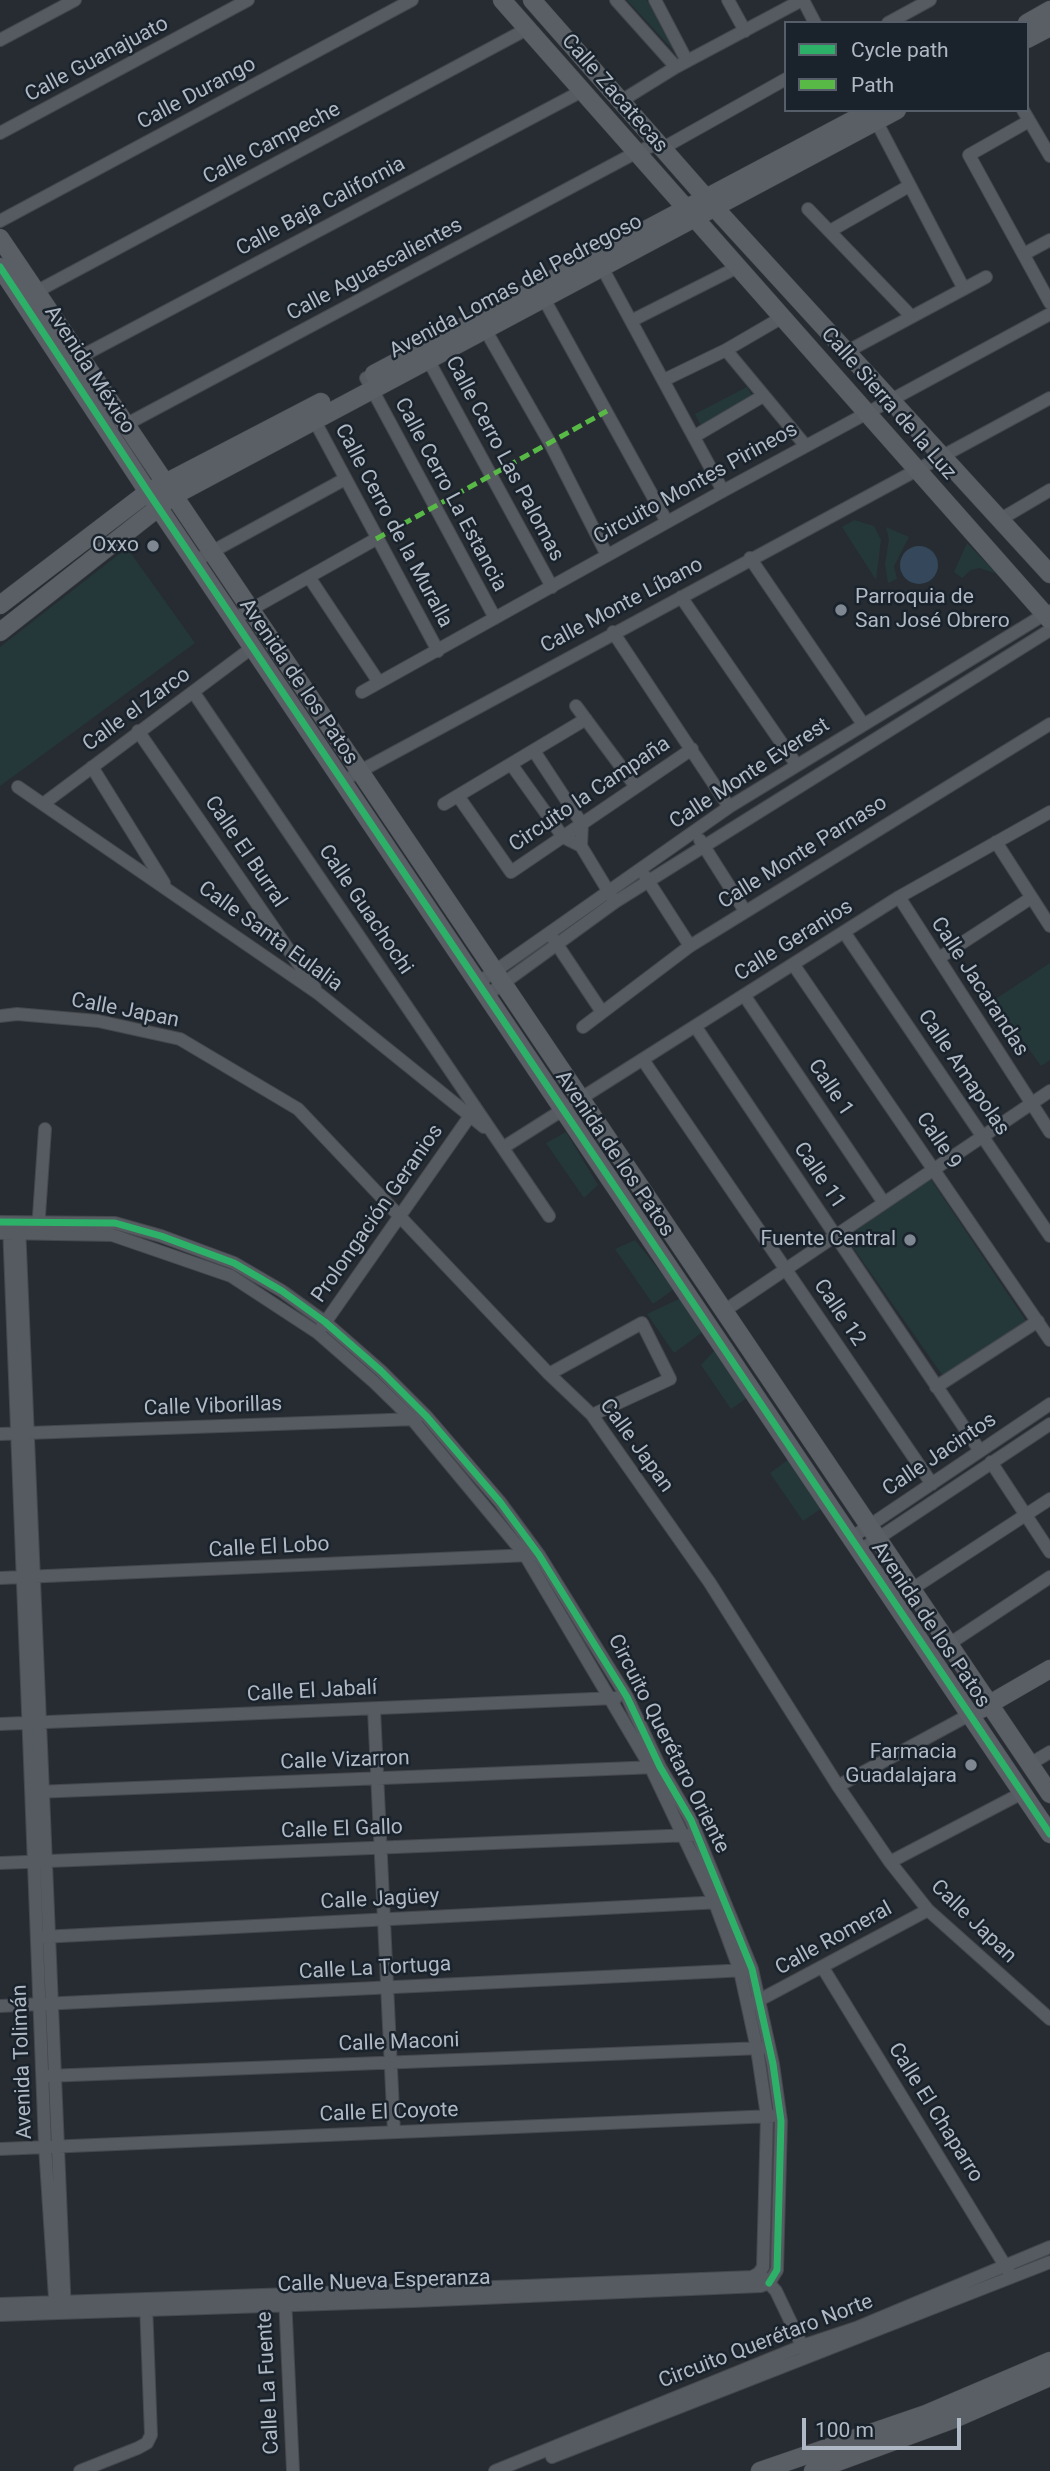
<!DOCTYPE html>
<meta charset="utf-8">
<style>
body{margin:0}
#map{position:relative;width:1050px;height:2471px;overflow:hidden;background:#262c32;font-family:Roboto,sans-serif}
canvas{display:block}
.legend{position:absolute;left:784px;top:21px;width:245px;height:91px;box-sizing:border-box;background:#1a232c;border:2px solid #565f69;margin:0;padding:9px 12px;list-style:none;font-size:21px;color:#afb9c5}
.legend li{display:flex;align-items:center;gap:14px;height:35px}
.legend b{width:35px;border:2px solid #565f69}
.scale{position:absolute;left:802px;top:2418px;width:159px;height:32px;box-sizing:border-box;border:4px solid #afb9c5;border-top:0;padding-left:9px;font-size:21px;line-height:24px;white-space:nowrap;color:#afb9c5;-webkit-text-stroke:5px #1a232c;paint-order:stroke}
</style>
<div id="map">
<canvas width="1050" height="2471"></canvas>
<ul class="legend">
<li><b style="height:9px;background:#2db169"></b>Cycle path</li>
<li><b style="height:9px;background:#58b947"></b>Path</li>
</ul>
<div class="scale">100 m</div>
</div>
<script>
const c = document.querySelector('canvas').getContext('2d');
c.lineJoin = 'round';
function fillPath(path, color) {
  c.fillStyle = color;
  c.fill(path, 'evenodd');
}
function toPath(rows) {
  const path = new Path2D();
  for (const r of rows) {
    if (r.length === 3) {
      path.moveTo(r[0] + r[2], r[1]);
      path.arc(r[0], r[1], r[2], 0, 2 * Math.PI);
      continue;
    }
    path.moveTo(r[0], r[1]);
    for (let i = 2; i < r.length; i += 2) path.lineTo(r[i], r[i + 1]);
  }
  return path;
}
function trace(path, color, width, dash) {
  c.strokeStyle = color;
  c.lineWidth = width;
  c.lineCap = dash ? 'butt' : 'round';
  c.setLineDash(dash || []);
  c.stroke(path);
}
function label(font, color, halo, rows, align = 'center') {
  c.font = font + ' Roboto,sans-serif';
  c.lineWidth = 5;
  c.setLineDash([]);
  c.textBaseline = 'middle';
  c.strokeStyle = halo;
  c.fillStyle = color;
  for (const [text, x, y, turn = 0] of rows) {
    c.save();
    c.translate(x, y);
    c.rotate((+turn || 0) * Math.PI / 180);
    c.textAlign = isNaN(turn) ? turn : align;
    if (halo) c.strokeText(text, 0, 0);
    c.fillText(text, 0, 0);
    c.restore();
  }
}
const green = toPath([
 [627,0,647,0,674,51],
 [747,387,753,397,701,426,695,414],
 [854,520,874,526,881,540,876,580,842,527],
 [886,527,909,537,894,566,897,579,888,583,885,564,889,539],
 [967,543,997,574,980,568,971,570,962,578,954,572],
 [127,548,195,643,0,786,0,647],
 [1050,963,1050,1060,1041,1066,994,1000],
 [566,1132,598,1185,584,1198,546,1143],
 [930,1178,1026,1321,943,1376,845,1236],
 [635,1240,674,1289,653,1304,615,1249],
 [681,1298,704,1331,674,1353,647,1314],
 [714,1351,747,1398,731,1409,701,1365],
 [789,1459,822,1508,803,1521,770,1473]
]);
const water = toPath([
 [919,565,19]
]);
const street = toPath([
 [616,0,676,67],
 [655,0,687,61],
 [728,0,745,31],
 [803,0,815,23],
 [888,23,930,0],
 [0,40,75,0],
 [621,101,676,67,802,0],
 [1023,110,1050,156],
 [873,115,964,289],
 [1029,121,969,155,1050,303],
 [0,133,248,0],
 [808,209,911,316],
 [0,221,412,0],
 [830,231,909,186],
 [1024,254,1050,240],
 [598,260,723,491],
 [30,295,527,29],
 [544,299,667,522],
 [633,320,738,267],
 [482,324,550,443,607,555],
 [726,350,805,445],
 [848,351,986,277],
 [425,354,552,587],
 [78,358,582,91],
 [366,378,495,618],
 [664,380,726,350,781,318],
 [311,414,438,651],
 [125,425,635,153,654,145,663,148,786,79],
 [695,436,763,396],
 [1001,519,1050,490],
 [750,558,863,724],
 [195,561,345,479],
 [309,577,378,681],
 [681,597,796,764],
 [234,619,376,539],
 [613,632,729,807],
 [362,692,723,491,1050,314],
 [194,693,549,1216],
 [576,706,636,787],
 [138,731,315,988],
 [534,751,582,824,581,846],
 [511,764,563,837,581,846,613,899],
 [92,767,164,883],
 [353,775,1050,398],
 [18,787,319,994,484,1127],
 [458,796,511,872,692,749],
 [43,804,253,647],
 [444,804,586,719],
 [700,840,745,911],
 [996,842,1050,926],
 [645,876,690,946],
 [899,897,1050,1132],
 [844,932,1050,1236],
 [552,937,602,1012],
 [939,958,1031,898],
 [793,964,1050,1340],
 [478,983,729,807,1050,611],
 [487,995,615,902,1050,630],
 [744,995,884,1203],
 [0,1016,17,1014,98,1021,180,1039,298,1109,549,1374,592,1415,710,1583,838,1786,890,1862,928,1910,1050,2019],
 [695,1026,980,1451],
 [583,1027,690,946,1050,724],
 [643,1060,932,1484],
 [504,1147,899,897,1050,812],
 [0,1222,115,1223,161,1236,234,1263,282,1291,325,1322,381,1371,427,1417,500,1502,539,1555,627,1697,660,1767,691,1820,752,1969,773,2064,781,2121,777,2270,769,2283],
 [9,1225,45,2146,56,2313],
 [19,1225,65,2313],
 [38,1230,45,1129],
 [0,1233,112,1235,231,1276,318,1333,374,1382,412,1419,525,1555,651,1768,715,1903,740,1971,757,2049,767,2116,763,2267,759,2273],
 [724,1311,1050,1091],
 [322,1327,472,1113],
 [549,1374,642,1323,670,1379,592,1415],
 [936,1387,1038,1321],
 [0,1434,416,1419],
 [991,1462,1050,1552],
 [851,1538,1050,1404],
 [859,1551,1050,1424],
 [0,1578,531,1555],
 [912,1589,1050,1499],
 [949,1644,1050,1577],
 [374,1709,394,2132],
 [0,1724,616,1698],
 [1030,1764,1050,1752],
 [838,1786,969,1715],
 [35,1792,657,1767],
 [890,1862,1022,1793],
 [0,1863,692,1835],
 [41,1937,722,1902],
 [823,1968,1009,2272],
 [752,2004,928,1910],
 [0,2006,748,1970],
 [46,2076,763,2048],
 [0,2149,773,2116],
 [764,2278,776,2291,806,2354],
 [285,2297,293,2471],
 [0,2304,524,2286,752,2277,759,2273],
 [0,2315,414,2301,761,2286,769,2283],
 [552,2457,1050,2262],
 [80,2471,138,2448,147,2443,151,2435,146,2304],
 [495,2471,802,2346,856,2328,1050,2247]
]);
const secondary = toPath([
 [502,0,1050,620],
 [532,0,714,207,1050,574],
 [1027,23,1050,10],
 [1027,39,1050,27],
 [0,238,1050,1794],
 [0,267,148,492,1050,1834],
 [374,374,872,110],
 [0,605,148,492,321,402],
 [0,632,173,496,897,110],
 [981,1709,1050,1669],
 [760,2471,926,2414,1050,2361],
 [813,2471,954,2419,1050,2377]
]);
const quiet = toPath([
 [376,539,607,411]
]);
const cycleway = toPath([
 [0,267,148,492,1050,1834],
 [0,1222,115,1223,161,1236,234,1263,282,1291,325,1322,381,1371,427,1417,500,1502,539,1555,627,1697,660,1767,691,1820,752,1969,773,2064,781,2121,777,2270,769,2283]
]);
const markers = [
 [153,546,7,"#7f8892"],
 [841,610,7,"#7f8892"],
 [910,1240,7,"#7f8892"],
 [971,1765,7,"#7f8892"]
];
const streetNames = [
 ["Calle Guanajuato",97,60,-28],
 ["Calle Durango",197,94,-28],
 ["Calle Zacatecas",614,94,49],
 ["Calle Campeche",272,144,-28],
 ["Calle Baja California",321,207,-28],
 ["Calle Aguascalientes",375,270,-28],
 ["Avenida Lomas del Pedregoso",516,287,-28],
 ["Avenida México",89,370,57],
 ["Calle Sierra de la Luz",888,404,49],
 ["Calle Cerro Las Palomas",504,459,62],
 ["Circuito Montes Pirineos",696,484,-29],
 ["Calle Cerro La Estancia",450,495,62],
 ["Calle Cerro de la Muralla",393,526,62],
 ["Calle Monte Líbano",622,606,-28],
 ["Avenida de los Patos",298,682,56],
 ["Calle el Zarco",137,710,-36],
 ["Calle Monte Everest",750,774,-33],
 ["Circuito la Campaña",590,795,-34],
 ["Calle El Burral",245,852,56],
 ["Calle Monte Parnaso",803,853,-32],
 ["Calle Guachochi",365,910,56],
 ["Calle Santa Eulalia",270,937,36],
 ["Calle Geranios",794,941,-32],
 ["Calle Jacarandas",979,987,57],
 ["Calle Japan",125,1011,11],
 ["Calle Amapolas",963,1073,56],
 ["Calle 1",830,1088,56],
 ["Calle 9",938,1141,56],
 ["Avenida de los Patos",614,1154,56],
 ["Calle 11",819,1176,56],
 ["Prolongación Geranios",378,1214,-55],
 ["Calle 12",839,1313,56],
 ["Calle Viborillas",213,1407,-2],
 ["Calle Japan",636,1446,54],
 ["Calle Jacintos",940,1455,-34],
 ["Calle El Lobo",269,1548,-3],
 ["Avenida de los Patos",930,1625,56],
 ["Calle El Jabalí",312,1692,-3],
 ["Circuito Querétaro Oriente",668,1744,63],
 ["Calle Vizarron",345,1761,-2],
 ["Calle El Gallo",342,1830,-2],
 ["Calle Jagüey",380,1900,-3],
 ["Calle Japan",973,1922,44],
 ["Calle Romeral",834,1939,-29],
 ["Calle La Tortuga",375,1969,-3],
 ["Calle Maconi",399,2043,-2],
 ["Avenida Tolimán",23,2062,-92],
 ["Calle El Coyote",389,2113,-2],
 ["Calle El Chaparro",935,2113,58],
 ["Calle Nueva Esperanza",384,2282,-2],
 ["Circuito Querétaro Norte",766,2342,-21],
 ["Calle La Fuente",269,2383,-93]
];
const poiNames = [
 ["Oxxo",139,546],
 ["Parroquia de",855,598,"left"],
 ["San José Obrero",855,622,"left"],
 ["Fuente Central",896,1240],
 ["Farmacia",957,1753],
 ["Guadalajara",957,1777]
];
fillPath(green, '#243839');
fillPath(water, '#34475b');
trace(street, '#44484d', 14);
trace(secondary, '#44484d', 19);
trace(street, '#565a61', 12);
trace(secondary, '#5a5f66', 18);
trace(quiet, '#58b947', 5, [10, 5]);
trace(cycleway, '#2db169', 7);
for (const [x, y, r, color] of markers) {
  const dot = new Path2D();
  dot.arc(x, y, r, 0, 2 * Math.PI);
  c.fillStyle = color;
  c.fill(dot);
  trace(dot, '#1a232c', 2.5);
}
label('21px', '#afb9c5', '#1a232c', streetNames);
label('21px', '#afb9c5', '#1a232c', poiNames, 'right');
</script>
